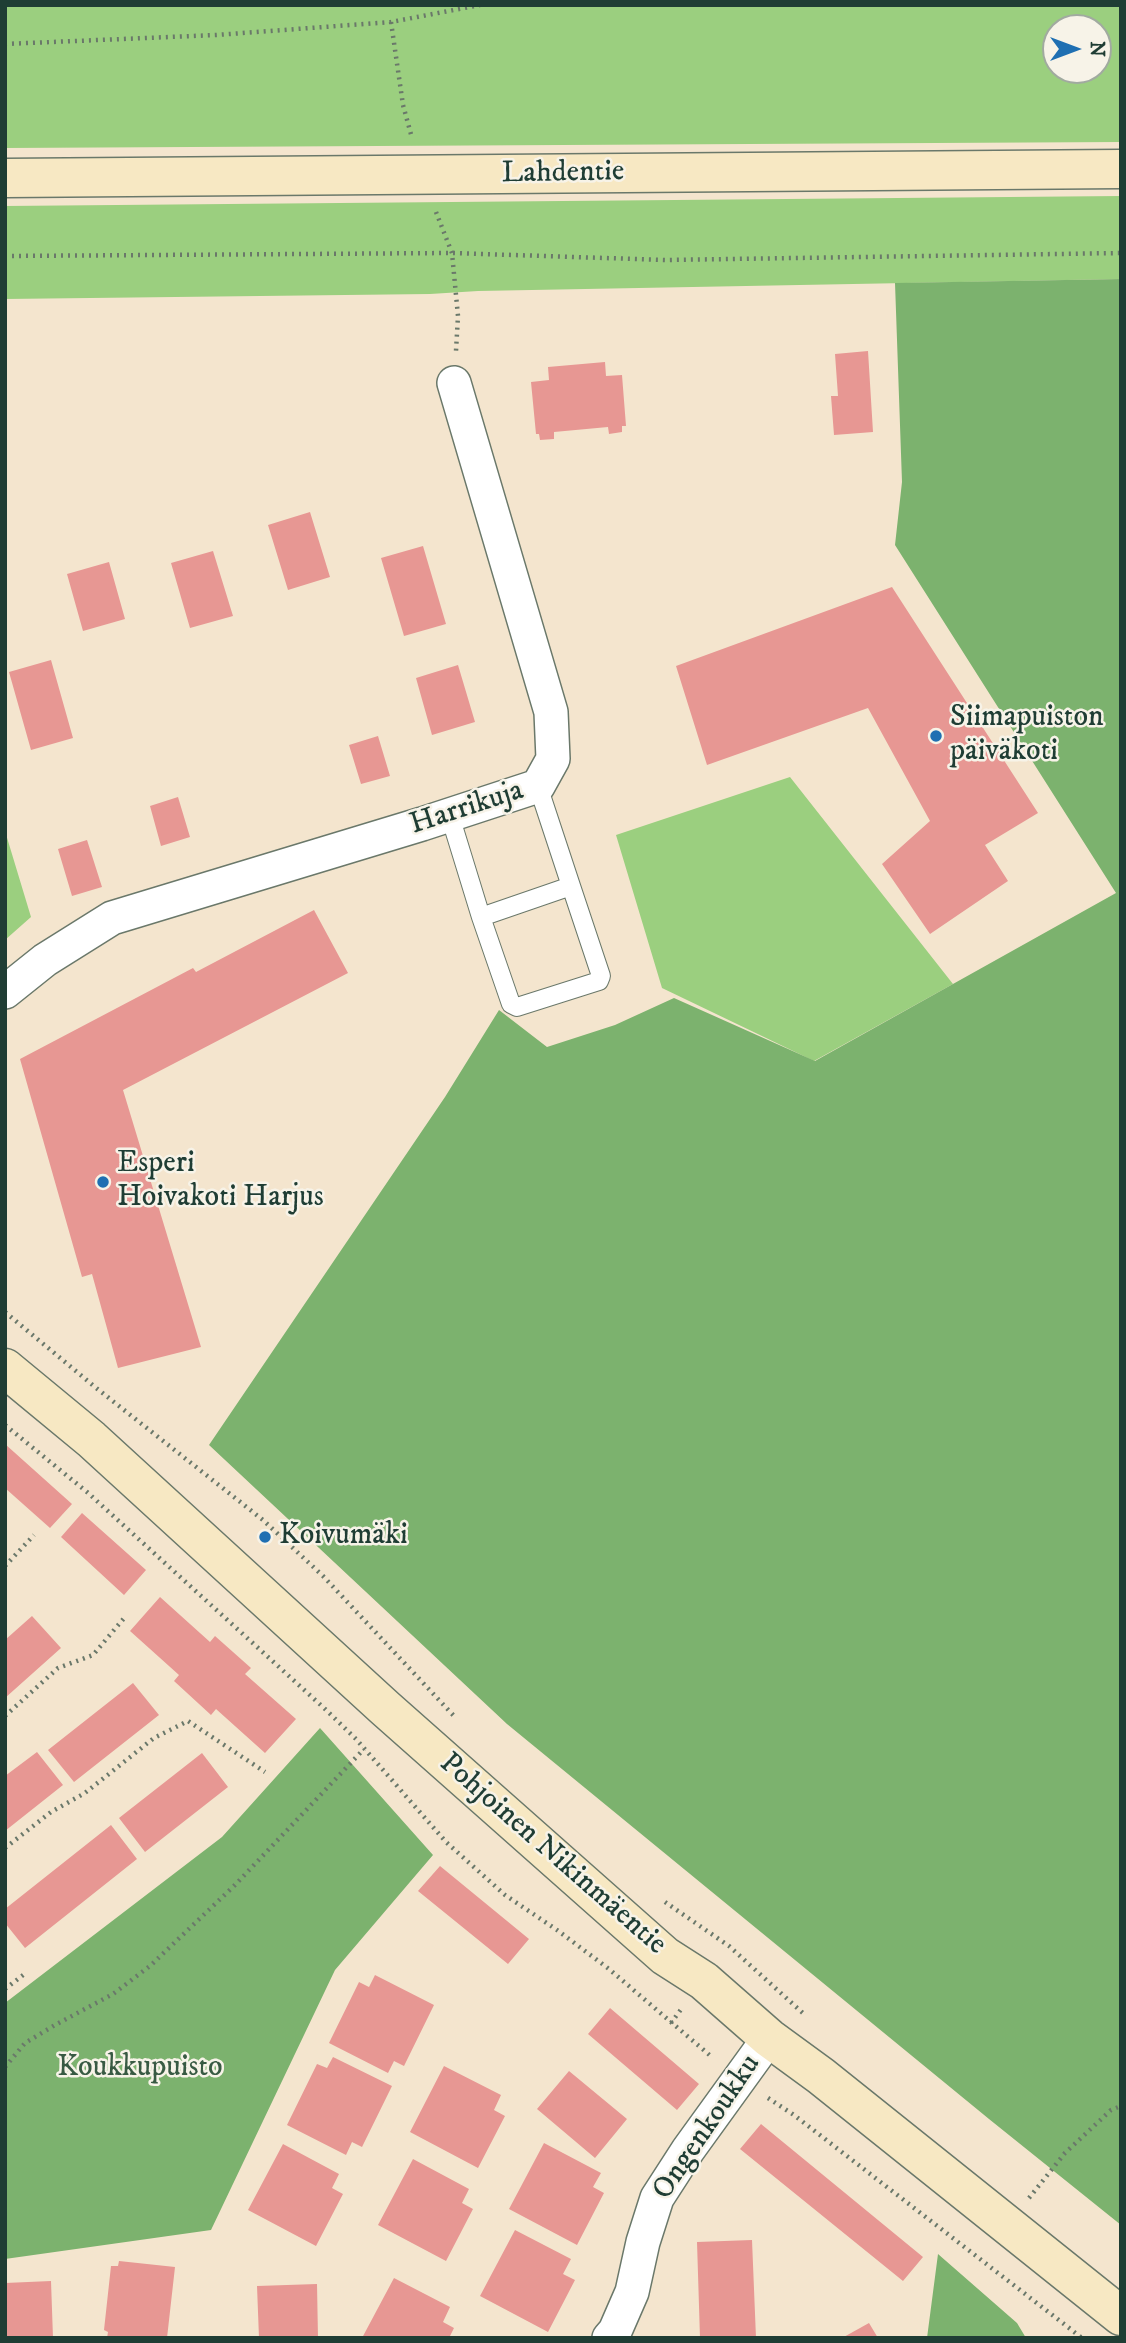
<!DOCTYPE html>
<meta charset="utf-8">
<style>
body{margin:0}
#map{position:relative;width:1126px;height:2343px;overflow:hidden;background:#f4e5ce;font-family:"IM FELL DW Pica",serif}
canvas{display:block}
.frame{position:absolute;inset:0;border:7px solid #1f3d34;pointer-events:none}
.north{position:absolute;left:1042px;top:14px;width:70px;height:70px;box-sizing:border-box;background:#f7f3e8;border:2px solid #a1aaa0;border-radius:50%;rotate:90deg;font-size:19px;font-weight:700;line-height:28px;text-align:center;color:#1f3d34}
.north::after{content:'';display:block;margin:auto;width:24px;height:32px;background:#1f6fb2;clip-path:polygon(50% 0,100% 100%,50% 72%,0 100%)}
</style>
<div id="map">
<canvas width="1126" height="2343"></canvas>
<div class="frame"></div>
<div class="north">N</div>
</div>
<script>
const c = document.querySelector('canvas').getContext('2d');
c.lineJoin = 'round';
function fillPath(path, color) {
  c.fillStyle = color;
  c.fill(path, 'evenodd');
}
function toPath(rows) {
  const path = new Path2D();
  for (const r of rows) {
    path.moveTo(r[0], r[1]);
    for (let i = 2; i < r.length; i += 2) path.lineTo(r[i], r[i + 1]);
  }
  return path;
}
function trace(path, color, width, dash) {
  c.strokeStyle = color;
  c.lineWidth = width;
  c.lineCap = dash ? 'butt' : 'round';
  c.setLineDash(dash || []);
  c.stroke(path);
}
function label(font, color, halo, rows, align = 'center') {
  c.font = font + ' "IM FELL DW Pica",serif';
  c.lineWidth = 5;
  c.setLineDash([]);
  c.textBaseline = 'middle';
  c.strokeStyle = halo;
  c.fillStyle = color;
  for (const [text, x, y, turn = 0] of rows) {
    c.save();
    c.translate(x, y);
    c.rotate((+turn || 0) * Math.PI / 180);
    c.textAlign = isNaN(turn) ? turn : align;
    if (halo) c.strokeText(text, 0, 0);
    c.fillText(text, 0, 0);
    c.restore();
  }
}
const green = toPath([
 [5,5,1121,5,1121,142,5,148],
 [1056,28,1098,28,1098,70,1056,70],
 [1121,196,1121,279,478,291,430,294,5,299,5,206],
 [790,777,953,984,814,1061,662,988,616,835],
 [5,831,31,917,5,940]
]);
const forest = toPath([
 [1121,279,1121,2225,989,2119,507,1724,209,1445,445,1097,499,1010,547,1047,615,1025,674,998,815,1061,1116,893,895,545,902,482,895,283],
 [320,1728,433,1855,335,1970,211,2230,5,2259,5,2003,222,1837],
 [938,2254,1017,2323,1026,2338,927,2338]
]);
const building = toPath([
 [868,351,873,432,834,435,831,396,838,396,835,354],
 [605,362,606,376,622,375,626,426,622,426,622,432,609,434,608,427,554,432,554,439,540,440,539,434,536,434,531,382,549,380,548,367],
 [310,512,330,577,288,590,268,525],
 [423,546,446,624,404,636,381,558],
 [213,551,233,616,190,628,171,563],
 [109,562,125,619,83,631,67,574],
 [892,587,1038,813,985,845,1008,881,930,934,882,864,930,821,868,708,707,765,676,666],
 [51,660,73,738,31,750,9,672],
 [458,665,475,722,432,735,416,678],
 [378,736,390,776,361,784,349,745],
 [178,797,190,837,161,846,150,806],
 [87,840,102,887,72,896,58,849],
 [314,910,348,973,123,1090,201,1347,118,1368,92,1274,82,1277,20,1059,193,968,196,972],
 [5,1444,72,1504,50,1528,5,1488],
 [82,1513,146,1570,124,1595,61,1537],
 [160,1597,210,1642,215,1636,251,1668,245,1674,296,1719,265,1753,216,1709,211,1715,174,1681,179,1675,130,1631],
 [32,1616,61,1648,5,1698,5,1640],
 [133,1683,159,1715,74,1782,48,1750],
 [37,1752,63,1785,5,1831,5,1776],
 [202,1753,228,1787,145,1852,119,1818],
 [111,1825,137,1859,25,1948,5,1923,5,1909],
 [440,1866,529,1939,508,1964,418,1891],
 [375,1975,434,2005,404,2066,394,2061,388,2073,329,2043,359,1982,369,1987],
 [610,2008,699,2084,677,2110,588,2034],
 [333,2057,392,2086,362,2147,352,2142,346,2155,287,2125,317,2064,327,2068],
 [444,2066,501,2095,494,2110,505,2116,478,2168,410,2132],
 [569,2071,627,2119,595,2158,537,2109],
 [761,2124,923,2257,903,2281,740,2149],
 [544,2143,601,2173,593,2187,604,2193,577,2245,509,2209],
 [283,2144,339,2174,332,2188,343,2194,316,2246,248,2210],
 [413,2159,469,2189,462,2203,473,2209,446,2261,378,2225],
 [515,2230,571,2259,563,2274,575,2280,548,2332,480,2296],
 [752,2240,756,2338,700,2338,697,2242],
 [119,2261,175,2267,167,2338,107,2338,108,2332,104,2330,111,2266,118,2266],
 [394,2278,450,2307,443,2322,454,2328,449,2338,362,2338],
 [51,2281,53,2338,5,2338,5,2283],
 [317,2284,318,2338,259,2338,257,2286],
 [869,2323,878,2338,842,2338]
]);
const path = toPath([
 [391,22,403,105,412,138],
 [5,44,216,35,391,22,480,5],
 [436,212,452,253,458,316,456,351],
 [5,256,452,253,666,260,1121,253],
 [5,1312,95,1387,263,1520,323,1576,454,1716],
 [5,1425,87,1492,324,1708,356,1739,446,1842,505,1895,557,1930,609,1969,713,2058],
 [5,1566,34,1535],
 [5,1716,58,1668,93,1655,125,1617],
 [5,1848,51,1812,85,1793,154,1738,188,1721,265,1772],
 [665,1902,729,1946,805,2015],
 [5,1989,27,1972],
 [671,2023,682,2008],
 [5,2067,25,2043,55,2025,113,1994,150,1966,235,1885,364,1749],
 [768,2098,794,2115,1082,2338],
 [1029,2198,1065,2153,1111,2110,1121,2106]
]);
const lane = toPath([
 [450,816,481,917,511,1004,517,1007,599,981,601,976,571,886],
 [481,917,571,886,538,786]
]);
const street = toPath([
 [5,992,45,960,112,918,422,824,538,786,553,759,551,712,454,383],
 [609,2338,615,2331,632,2292,643,2242,657,2198,688,2150,769,2038]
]);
const secondary = toPath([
 [5,178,1121,169],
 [5,1368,91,1439,385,1708,665,1956,704,1981,769,2038,821,2076,1121,2316]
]);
const markers = [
 [936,736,7,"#1f6fb2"],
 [103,1182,7,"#1f6fb2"],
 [265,1537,7,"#1f6fb2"]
];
const streetNames = [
 ["Lahdentie",563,174,-1],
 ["Harrikuja",467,809,-18],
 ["Pohjoinen Nikinmäentie",552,1855,41],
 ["Ongenkoukku",708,2128,-56]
];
const poiNames = [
 ["Siimapuiston",950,719],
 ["päiväkoti",950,753],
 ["Esperi",117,1165],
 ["Hoivakoti Harjus",117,1199],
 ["Koivumäki",279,1537]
];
const parkNames = [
 ["Koukkupuisto",140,2069]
];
fillPath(green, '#9bcf7f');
fillPath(forest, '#7cb26e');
fillPath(building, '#e79793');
trace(lane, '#6a786a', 20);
trace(street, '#6a786a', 36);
trace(secondary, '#6a786a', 41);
trace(path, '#6a786a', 4.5, [2, 5]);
trace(lane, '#fff', 18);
trace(street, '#fff', 33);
trace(secondary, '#f7e8c3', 38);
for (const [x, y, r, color] of markers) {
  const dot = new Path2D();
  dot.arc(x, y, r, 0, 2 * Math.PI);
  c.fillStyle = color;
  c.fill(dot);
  trace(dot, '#f7f3e8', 2.5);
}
label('30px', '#1f3d34', '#f7f3e8', streetNames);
label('30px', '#1f3d34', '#f7f3e8', poiNames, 'left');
label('30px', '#385a43', '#f7f3e8', parkNames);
</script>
